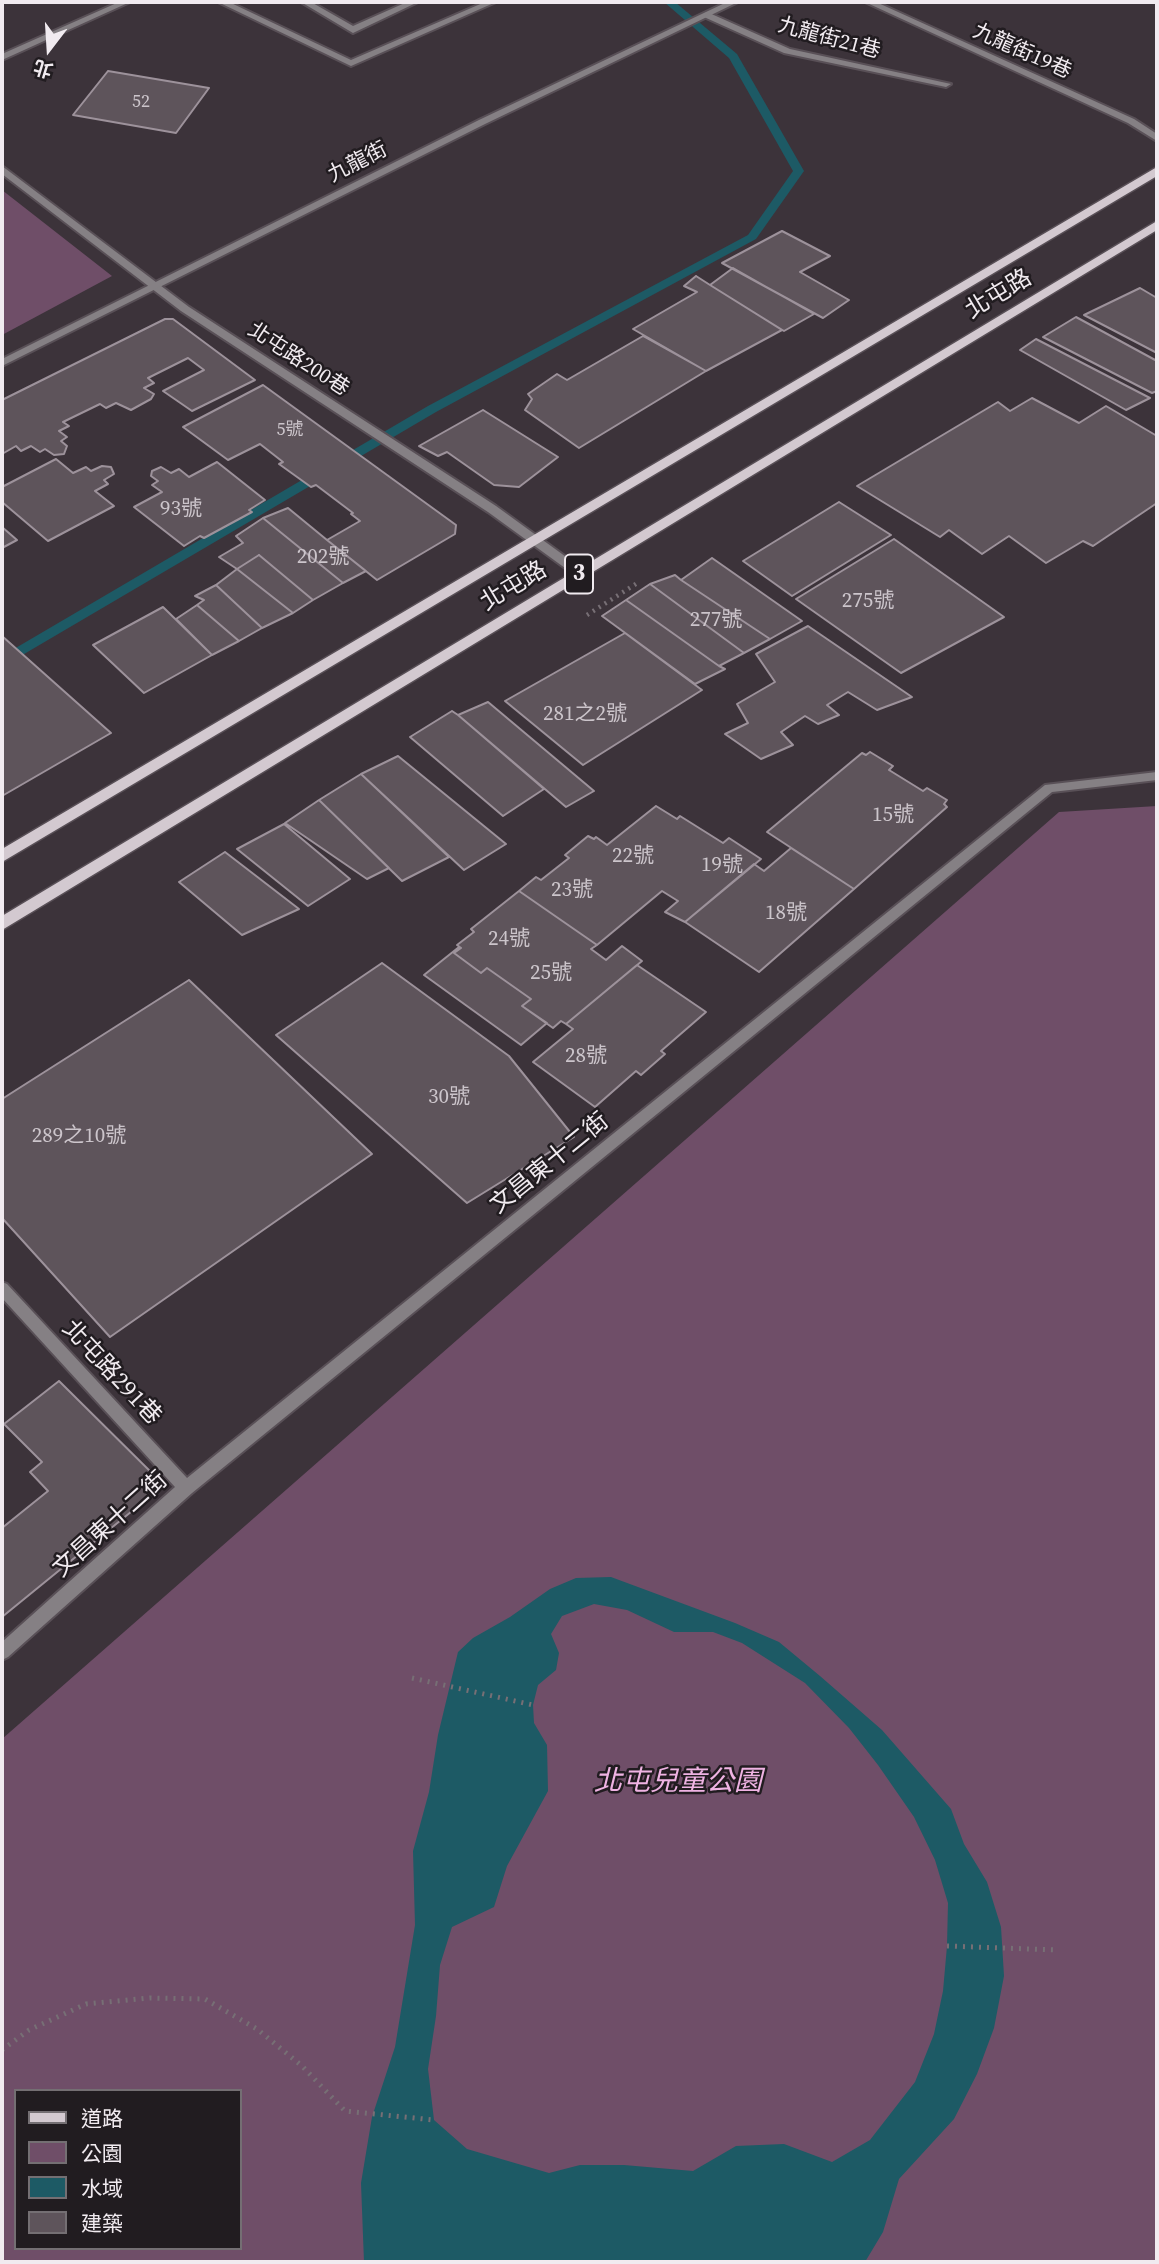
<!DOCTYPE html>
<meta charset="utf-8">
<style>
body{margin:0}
#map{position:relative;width:1159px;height:2264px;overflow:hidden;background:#3c333a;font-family:"Source Serif 4","Noto Sans TC",serif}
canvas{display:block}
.frame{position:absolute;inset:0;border:4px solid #f1ebf0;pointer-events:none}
.legend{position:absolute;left:14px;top:2089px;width:228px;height:161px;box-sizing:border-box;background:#211c20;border:2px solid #746f73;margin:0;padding:9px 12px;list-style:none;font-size:21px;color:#f1ebf0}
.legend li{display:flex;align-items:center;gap:14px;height:35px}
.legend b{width:35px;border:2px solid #746f73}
.north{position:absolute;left:14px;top:14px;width:70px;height:70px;-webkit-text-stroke:5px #211c20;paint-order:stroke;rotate:197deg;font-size:19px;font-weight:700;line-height:28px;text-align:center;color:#f1ebf0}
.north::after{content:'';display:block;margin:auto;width:24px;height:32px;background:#f1ebf0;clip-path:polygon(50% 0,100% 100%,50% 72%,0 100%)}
</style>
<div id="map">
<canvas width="1159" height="2264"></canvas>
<div class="frame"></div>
<ul class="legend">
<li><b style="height:9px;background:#d3c9d0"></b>道路</li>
<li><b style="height:19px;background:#6f4e68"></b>公園</li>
<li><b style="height:19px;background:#1d5a65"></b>水域</li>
<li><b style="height:19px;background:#5e545b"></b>建築</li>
</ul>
<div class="north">北</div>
</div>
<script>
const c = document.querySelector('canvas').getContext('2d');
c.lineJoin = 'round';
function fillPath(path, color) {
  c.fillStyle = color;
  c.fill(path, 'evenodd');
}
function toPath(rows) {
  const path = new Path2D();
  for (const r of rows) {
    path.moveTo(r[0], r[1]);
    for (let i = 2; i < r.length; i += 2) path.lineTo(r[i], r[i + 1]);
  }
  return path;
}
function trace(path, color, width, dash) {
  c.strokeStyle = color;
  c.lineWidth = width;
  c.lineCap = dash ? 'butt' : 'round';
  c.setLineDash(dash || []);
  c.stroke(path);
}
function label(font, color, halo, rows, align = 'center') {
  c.font = font + ' "Source Serif 4","Noto Sans TC",serif';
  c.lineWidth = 5;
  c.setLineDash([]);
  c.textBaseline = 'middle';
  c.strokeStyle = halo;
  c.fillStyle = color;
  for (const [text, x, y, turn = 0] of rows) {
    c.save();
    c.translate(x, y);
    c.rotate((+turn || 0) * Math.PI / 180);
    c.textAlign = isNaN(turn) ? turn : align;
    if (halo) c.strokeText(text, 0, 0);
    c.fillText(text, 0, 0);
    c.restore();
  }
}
const green = toPath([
 [2,190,112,276,2,335],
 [1157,806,1157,2262,2,2262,2,1739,1059,812],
 [16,2091,240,2091,240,2248,16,2248]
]);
const water = toPath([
 [611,1577,735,1623,779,1642,820,1676,882,1730,951,1809,964,1844,987,1882,1001,1927,1004,1976,994,2028,977,2074,954,2119,899,2179,883,2232,865,2262,364,2262,361,2183,372,2117,395,2047,415,1925,413,1851,429,1792,438,1735,458,1652,473,1638,510,1617,550,1589,576,1578],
 [594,1604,627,1610,674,1632,713,1632,742,1643,805,1683,849,1728,878,1765,914,1817,935,1860,948,1903,947,1946,943,1991,934,2034,915,2082,870,2140,832,2162,784,2144,736,2146,693,2171,624,2165,580,2165,549,2173,467,2149,434,2120,428,2069,436,2016,440,1965,452,1927,494,1907,507,1866,548,1791,547,1745,534,1723,533,1705,538,1685,556,1670,559,1653,551,1634,562,1616]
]);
const stream = toPath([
 [664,2,675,2,737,54,804,171,756,239,436,412,2,667,2,656,428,406,748,235,793,171,729,58,664,2]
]);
const building = toPath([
 [108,71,209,88,176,133,73,115,108,71],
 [782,231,830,256,800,272,849,300,823,318,722,263,782,231],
 [733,268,814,314,784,331,710,285,733,268],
 [696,276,710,285,782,330,706,371,633,329,697,292,684,286,696,276],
 [1140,288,1157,298,1157,353,1084,315,1140,288],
 [1076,317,1157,361,1157,391,1152,393,1043,337,1076,317],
 [165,319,173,319,255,380,192,411,163,391,204,370,188,358,148,378,154,383,144,388,154,394,151,399,131,410,116,403,106,408,100,404,63,422,69,426,59,431,67,437,61,441,67,446,64,454,54,455,45,449,40,452,31,446,21,451,16,446,2,454,2,400,165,319],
 [643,336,706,371,579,448,525,410,532,399,528,394,557,374,567,380,643,336],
 [1036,339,1150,398,1126,410,1020,350,1036,339],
 [263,385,456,525,455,534,377,580,327,540,360,521,351,514,353,513,316,485,311,487,279,464,283,462,260,444,228,460,183,427,263,385],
 [1032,398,1079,423,1106,406,1157,436,1157,503,1093,546,1083,541,1046,563,1009,536,982,554,949,530,940,537,857,486,998,402,1010,411,1032,398],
 [483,410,558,457,519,487,494,485,447,452,438,456,419,446,483,410],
 [56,459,73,473,86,467,91,471,102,466,111,467,114,474,104,480,108,484,95,491,114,506,48,541,2,502,2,487,56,459],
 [217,462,265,500,249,510,252,512,204,538,200,536,184,546,134,507,162,492,152,485,158,481,151,476,152,471,161,467,171,473,179,469,189,477,217,462],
 [839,502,891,535,792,596,743,561,839,502],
 [288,508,327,540,366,571,343,583,263,518,288,508],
 [263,518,343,583,313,600,259,555,237,569,219,557,243,543,236,536,263,518],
 [2,527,17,540,2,548,2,527],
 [894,539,1004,617,901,673,796,599,894,539],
 [259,555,313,600,293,613,237,569,259,555],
 [712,558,802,621,770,639,681,580,712,558],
 [237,569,293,613,262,628,216,585,237,569],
 [675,575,681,580,770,639,744,653,650,584,675,575],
 [650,584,744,653,719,666,626,600,650,584],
 [216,585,262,628,239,641,197,605,204,600,195,596,216,585],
 [626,600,719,666,725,669,695,684,602,616,626,600],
 [197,605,239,641,212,655,176,619,197,605],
 [163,607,212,655,144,693,93,645,163,607],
 [808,626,912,697,877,710,848,692,827,705,839,715,818,724,805,716,781,732,793,745,761,759,725,734,748,723,737,704,775,682,756,654,808,626],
 [625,633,702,690,583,765,505,701,625,633],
 [2,636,111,733,2,796,2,636],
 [488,702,594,791,566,807,458,715,488,702],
 [452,711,458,715,544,789,503,816,410,737,452,711],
 [870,752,893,766,889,770,923,791,927,788,947,800,944,804,947,807,854,889,767,832,862,753,866,755,870,752],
 [398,756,506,844,464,870,361,774,398,756],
 [361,774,449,857,402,881,319,800,361,774],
 [319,800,389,868,367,879,285,823,319,800],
 [656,806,677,819,680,816,723,843,729,838,761,859,685,922,665,912,678,901,662,891,597,945,519,891,536,877,541,880,569,858,565,855,588,836,594,839,596,837,607,845,656,806],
 [284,824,350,879,308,906,237,849,284,824],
 [791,848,854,889,759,972,685,922,754,864,764,871,791,848],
 [225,852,299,909,242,935,179,882,225,852],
 [519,891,597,945,591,949,606,960,622,946,642,961,566,1024,561,1021,553,1028,522,1006,531,999,487,968,481,973,454,953,461,948,457,945,474,932,471,929,519,891],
 [459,947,461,948,454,953,481,973,487,968,531,999,522,1006,547,1023,521,1045,424,975,459,947],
 [382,963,509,1056,574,1137,467,1203,276,1035,382,963],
 [637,965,706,1012,661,1051,665,1054,641,1075,636,1071,595,1107,533,1062,573,1029,566,1024,637,965],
 [189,980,372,1154,110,1337,2,1218,2,1099,189,980],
 [59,1381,164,1485,2,1617,2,1528,48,1491,30,1472,42,1462,4,1424,59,1381]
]);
const pathFar1 = toPath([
 [587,615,639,582]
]);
const path = toPath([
 [412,1678,533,1705],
 [947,1946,1058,1950],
 [2,2050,29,2030,86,2004,150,1998,205,1999,257,2029,302,2066,345,2111,434,2120]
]);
const lane = toPath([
 [218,2,229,2,351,60,485,2,496,2,351,66,218,2],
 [301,2,311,2,353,26,407,2,418,2,353,33,301,2],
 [707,12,790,49,951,84,946,87,784,53,704,17,702,15,707,12],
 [2,166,189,307,496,506,584,570,584,576,576,576,488,512,181,311,2,174,2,166]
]);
const street = toPath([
 [119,2,130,2,2,60,2,54,119,2],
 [727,2,738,2,485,124,2,366,2,359,479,120,727,2],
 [865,2,876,2,1134,119,1157,134,1157,141,1128,123,865,2],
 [1157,772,1157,780,1052,792,192,1493,8,1657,2,1660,2,1642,175,1487,2,1298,2,1282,7,1284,187,1478,1045,785,1157,772]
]);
const primary = toPath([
 [1157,167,1157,176,2,862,2,849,1157,167],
 [1157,221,1157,230,2,930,2,916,1157,221]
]);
const farNumbernames = [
 ["52",141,102],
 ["5號",290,430]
];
const farStreetnames = [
 ["九龍街21巷",829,39,15],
 ["九龍街19巷",1022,52,24],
 ["九龍街",358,163,-27],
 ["北屯路200巷",298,360,33]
];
const numberNames = [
 ["93號",181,510],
 ["202號",323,558],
 ["275號",868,602],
 ["277號",716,621],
 ["281之2號",585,715],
 ["15號",893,816],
 ["22號",633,857],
 ["19號",722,866],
 ["23號",572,891],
 ["18號",786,914],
 ["24號",509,940],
 ["25號",551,974],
 ["28號",586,1057],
 ["30號",449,1098],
 ["289之10號",79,1137]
];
const shields = [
 [579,574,28]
];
const shieldNames = [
 ["3",579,574]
];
const streetNames = [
 ["北屯路",999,295,-31],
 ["北屯路",514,587,-31],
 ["文昌東十二街",550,1164,-39],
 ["北屯路291巷",111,1373,47],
 ["文昌東十二街",111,1525,-42]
];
const nearParknames = [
 ["北屯兒童公園",678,1783]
];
fillPath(green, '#6f4e68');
fillPath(water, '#1d5a65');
fillPath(stream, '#1d5a65');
fillPath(building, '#5e545b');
trace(building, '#9d929b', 2);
trace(lane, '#595057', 4);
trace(street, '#595057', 4);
trace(primary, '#595057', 3);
trace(pathFar1, '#776f75', 4.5, [2, 5]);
trace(path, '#776f75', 5, [2, 6]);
fillPath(lane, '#858084');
fillPath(street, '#858084');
fillPath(primary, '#d3c9d0');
label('18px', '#ccc5cb', null, farNumbernames);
label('21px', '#f1ebf0', '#211c20', farStreetnames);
label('21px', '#ccc5cb', null, numberNames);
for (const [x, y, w] of shields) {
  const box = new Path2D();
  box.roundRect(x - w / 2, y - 19.5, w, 39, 5);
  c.fillStyle = '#211c20';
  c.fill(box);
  trace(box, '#f1ebf0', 2);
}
label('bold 23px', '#f1ebf0', null, shieldNames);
label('24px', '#f1ebf0', '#211c20', streetNames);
label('italic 28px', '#efb3e3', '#211c20', nearParknames);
</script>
